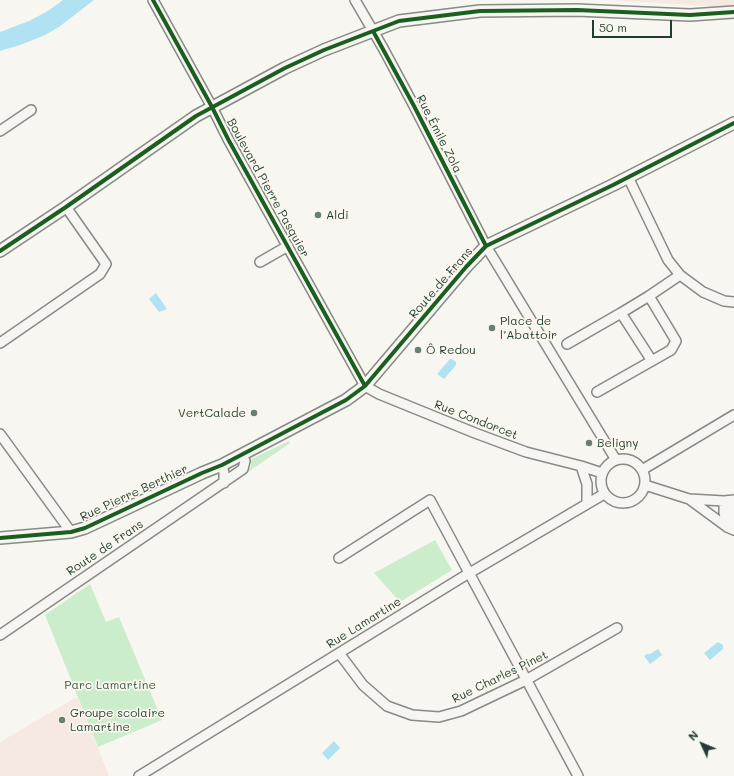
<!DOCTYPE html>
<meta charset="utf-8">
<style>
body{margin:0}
#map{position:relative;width:734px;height:776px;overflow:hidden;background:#f8f6f0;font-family:Mali,sans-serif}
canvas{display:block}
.north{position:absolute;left:682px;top:724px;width:40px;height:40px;-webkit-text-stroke:3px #fbf7ec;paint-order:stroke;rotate:314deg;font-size:11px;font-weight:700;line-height:16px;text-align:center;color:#1f3d34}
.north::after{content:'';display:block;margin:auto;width:14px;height:18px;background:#1f3d34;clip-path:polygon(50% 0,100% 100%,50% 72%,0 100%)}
.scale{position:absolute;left:592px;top:20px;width:80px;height:18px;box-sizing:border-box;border:2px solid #1f3d34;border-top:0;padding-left:5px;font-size:12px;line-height:14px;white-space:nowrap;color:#1f3d34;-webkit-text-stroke:3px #fbf7ec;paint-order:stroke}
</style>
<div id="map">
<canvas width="734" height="776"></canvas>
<div class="north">N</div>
<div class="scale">50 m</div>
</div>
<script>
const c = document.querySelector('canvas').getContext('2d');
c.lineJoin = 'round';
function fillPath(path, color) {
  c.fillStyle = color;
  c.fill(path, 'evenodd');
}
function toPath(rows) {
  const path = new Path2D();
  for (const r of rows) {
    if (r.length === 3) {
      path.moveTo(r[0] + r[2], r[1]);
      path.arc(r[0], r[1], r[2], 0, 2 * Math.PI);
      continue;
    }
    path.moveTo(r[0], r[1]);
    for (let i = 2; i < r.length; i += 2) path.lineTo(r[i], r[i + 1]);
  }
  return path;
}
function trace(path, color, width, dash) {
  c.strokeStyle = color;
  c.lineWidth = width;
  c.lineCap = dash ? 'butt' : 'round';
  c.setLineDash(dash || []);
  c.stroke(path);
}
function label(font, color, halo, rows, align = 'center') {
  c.font = font + ' Mali,sans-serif';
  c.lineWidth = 3.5;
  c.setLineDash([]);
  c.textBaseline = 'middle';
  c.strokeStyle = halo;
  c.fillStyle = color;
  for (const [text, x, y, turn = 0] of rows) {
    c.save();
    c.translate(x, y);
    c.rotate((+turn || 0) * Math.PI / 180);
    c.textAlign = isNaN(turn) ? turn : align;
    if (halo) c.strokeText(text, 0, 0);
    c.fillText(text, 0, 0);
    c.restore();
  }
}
const built = toPath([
 [608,0,734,0,734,6,729,7],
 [77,697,109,776,0,776,0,742]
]);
const green = toPath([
 [289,441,290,443,248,472,251,466,251,459],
 [435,540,452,570,400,602,374,573],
 [90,584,106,622,119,617,162,720,98,747,45,615]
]);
const water = toPath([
 [63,0,94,0,59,27,45,35,23,44,0,51,0,32,29,21,48,11],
 [156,293,167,309,159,312,149,299],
 [450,359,452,359,456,362,456,365,444,379,437,374],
 [718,642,723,645,723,649,710,660,704,653],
 [658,649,662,655,650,664,644,656,647,654,650,654],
 [334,741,340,748,328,760,322,753]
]);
const minor = toPath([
 [153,0,212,107,228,139,365,386,379,394,475,433,526,452,581,466,602,473],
 [355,0,383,48,414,106,486,246,616,460],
 [0,131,31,110],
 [628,177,668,260,680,275,703,292,724,301,734,302],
 [260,262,288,246],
 [621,313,649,296],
 [0,343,100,274,106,264,66,207],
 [567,344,621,313,652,361],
 [597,392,671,350,676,341,649,296,680,275],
 [0,434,71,532],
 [623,481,22],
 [222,465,224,473,224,483],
 [581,466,587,484,587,504],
 [642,470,734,415],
 [645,485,689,499,724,501,734,500],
 [689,499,727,527,734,530],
 [733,500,732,516,734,523],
 [724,501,724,512,727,527],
 [339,558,430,500,578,776],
 [0,635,243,469,245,461,242,455],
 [339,653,363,685,387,706,412,715,439,717,461,711,526,680,617,628],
 [139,776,461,578,604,494]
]);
const tertiary = toPath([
 [0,251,66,207,196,116,285,68,324,50,399,21,480,11,577,10,690,15,734,12],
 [0,538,71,532,85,528,202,473,222,465,346,400,365,386,466,267,486,246,613,185,734,123]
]);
const cycleway = toPath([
 [153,0,212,107,228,139,365,386],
 [373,31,414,106,486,246],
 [0,251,66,207,196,116,285,68,324,50,399,21,480,11,577,10,690,15,734,12],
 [0,538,71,532,85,528,202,473,222,465,346,400,365,386,466,267,486,246,613,185,734,123]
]);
const markers = [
 [318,215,4,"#6b7e76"],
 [492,328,4,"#6b7e76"],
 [418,350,4,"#6b7e76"],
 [254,413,4,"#6b7e76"],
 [589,443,4,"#6b7e76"],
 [62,720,4,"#6b7e76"]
];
const streetNames = [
 ["Rue Émile Zola",439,134,63],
 ["Boulevard Pierre Pasquier",268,188,61],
 ["Route de Frans",441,283,-49],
 ["Rue Condorcet",476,420,21],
 ["Rue Pierre Berthier",134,493,-25],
 ["Route de Frans",105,548,-34],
 ["Rue Lamartine",364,623,-32],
 ["Rue Charles Pinet",500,677,-26]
];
const poiNames = [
 ["Aldi",326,215],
 ["Place de",500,321],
 ["l’Abattoir",500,335],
 ["Ô Redou",426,350],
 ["VertCalade",246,413,"right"],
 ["Beligny",597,443],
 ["Groupe scolaire",70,713],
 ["Lamartine",70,727]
];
const parkNames = [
 ["Parc Lamartine",110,685]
];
fillPath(built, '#f5e9e2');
fillPath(green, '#cbedcb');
fillPath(water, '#b0e2f1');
trace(minor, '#868b86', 12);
trace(tertiary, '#868b86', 14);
trace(minor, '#f6f5f1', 9);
trace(tertiary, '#f6f5f1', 11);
trace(cycleway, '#1b5e20', 4);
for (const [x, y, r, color] of markers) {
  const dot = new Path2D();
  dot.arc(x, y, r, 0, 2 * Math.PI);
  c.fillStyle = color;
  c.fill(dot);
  trace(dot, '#fbf7ec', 1.5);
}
label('12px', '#1f3d34', '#fbf7ec', streetNames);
label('12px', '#1f3d34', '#fbf7ec', poiNames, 'left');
label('12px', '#3a5f4c', '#fbf7ec', parkNames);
</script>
